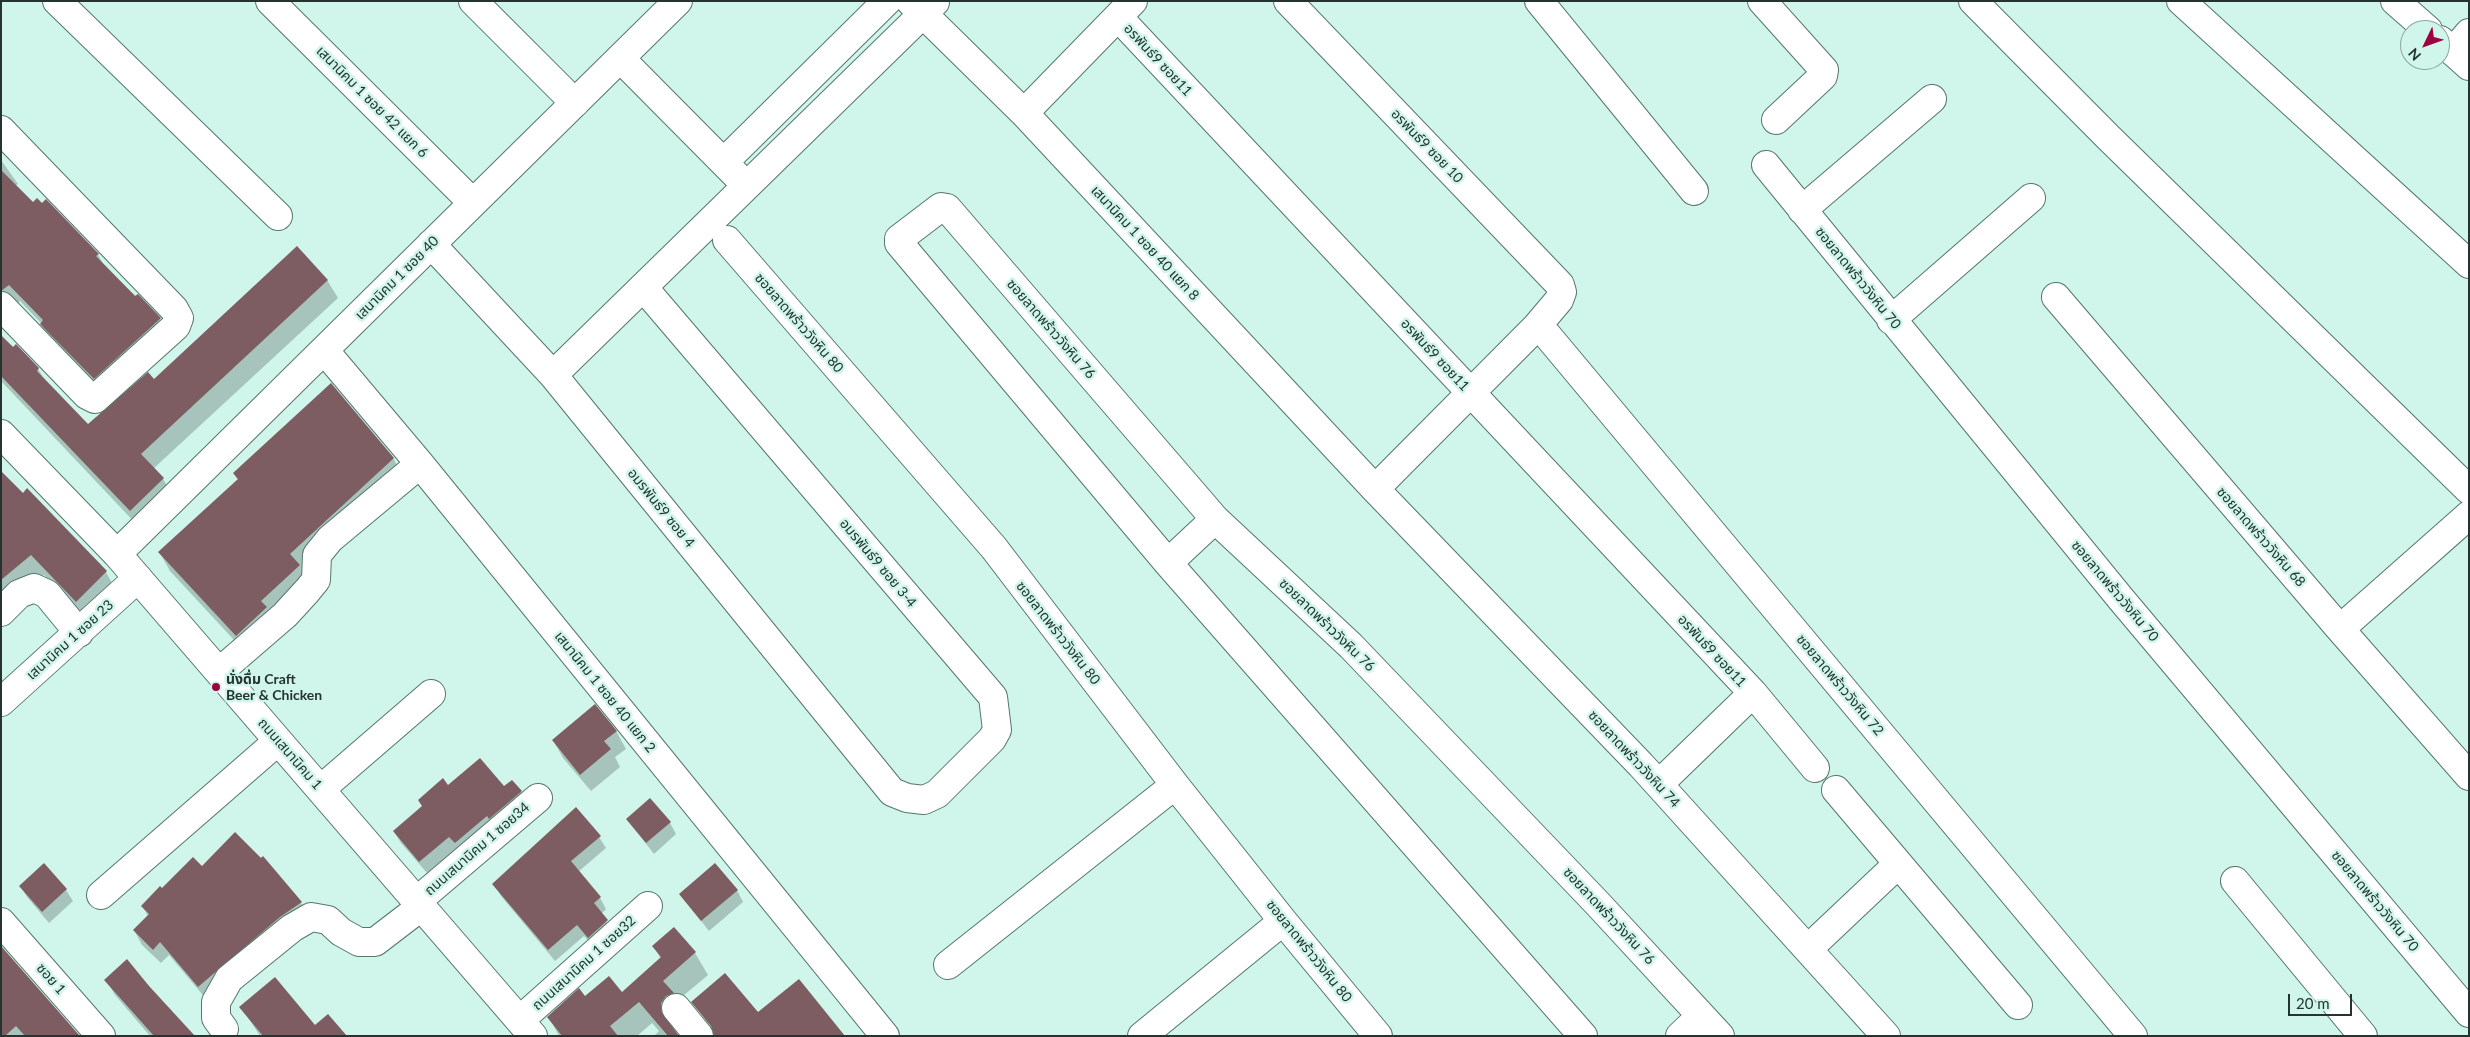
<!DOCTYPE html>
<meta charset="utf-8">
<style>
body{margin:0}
#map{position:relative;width:2470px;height:1037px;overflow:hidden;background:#d0f5ea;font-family:Lato,sans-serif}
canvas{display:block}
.frame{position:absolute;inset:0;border:2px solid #253430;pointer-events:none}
.north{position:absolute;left:2400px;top:20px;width:50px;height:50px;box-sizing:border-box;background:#d0f5ea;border:1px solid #8ca8a0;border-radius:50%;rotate:228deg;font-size:14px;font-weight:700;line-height:20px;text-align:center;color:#253430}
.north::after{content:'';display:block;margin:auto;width:18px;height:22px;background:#9f0042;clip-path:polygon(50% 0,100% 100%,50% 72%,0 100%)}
.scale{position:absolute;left:2288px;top:994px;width:64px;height:22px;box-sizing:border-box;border:2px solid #253430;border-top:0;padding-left:6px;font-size:15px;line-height:18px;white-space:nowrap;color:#253430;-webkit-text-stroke:4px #d0f5ea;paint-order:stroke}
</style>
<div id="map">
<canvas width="2470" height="1037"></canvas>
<div class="frame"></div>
<div class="north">N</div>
<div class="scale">20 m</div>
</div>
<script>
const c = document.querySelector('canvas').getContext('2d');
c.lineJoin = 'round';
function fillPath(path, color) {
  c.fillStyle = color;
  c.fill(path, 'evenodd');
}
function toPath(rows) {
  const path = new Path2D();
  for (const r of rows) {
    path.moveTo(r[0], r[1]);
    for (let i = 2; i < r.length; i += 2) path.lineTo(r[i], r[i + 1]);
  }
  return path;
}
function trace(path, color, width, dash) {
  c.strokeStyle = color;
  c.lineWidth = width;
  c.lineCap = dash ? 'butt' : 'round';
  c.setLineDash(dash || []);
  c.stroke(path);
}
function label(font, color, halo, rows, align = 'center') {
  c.font = font + ' Lato,"Noto Sans Thai",sans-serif';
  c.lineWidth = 5;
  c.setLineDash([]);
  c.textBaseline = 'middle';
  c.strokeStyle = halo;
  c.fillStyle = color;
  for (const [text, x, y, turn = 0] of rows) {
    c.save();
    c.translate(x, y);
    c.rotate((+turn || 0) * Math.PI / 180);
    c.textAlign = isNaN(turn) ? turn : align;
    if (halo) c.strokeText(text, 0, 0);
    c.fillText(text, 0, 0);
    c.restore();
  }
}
const shadow = toPath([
 [1,160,18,184,15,186,33,204,98,255,105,267,160,319,170,336,104,396,51,341,41,323,20,301,17,304,6,292,1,298],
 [327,280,338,298,153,469,163,479,173,496,140,528,1,381,1,336,38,369,46,382,88,425,154,380],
 [393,458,404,477,303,571,310,584,247,654,170,571,160,553,238,480,234,474],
 [1,473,22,495,27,490,106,572,118,594,89,622,44,575,1,612],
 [616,731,626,749,615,757,620,767,591,791,563,758,553,740],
 [448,787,521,792,527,803,462,854,457,848,427,873,401,843,394,832],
 [627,819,670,823,676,834,654,854],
 [599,837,606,848,578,872,600,898,606,909,601,914,614,933,595,948,584,936,555,961,501,896,494,884],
 [263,857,301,903,310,917,207,1000,169,955,161,963,142,945,134,930,148,916,142,906,162,890,202,868],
 [44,865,66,890,73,901,49,923,27,897,20,886],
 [737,890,743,902,709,931,680,894],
 [674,929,695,953,708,975,677,1001,673,1030,677,1036,654,1036,659,1031,652,1023,637,1036,559,1036,549,1017,585,998,622,994,661,959,654,947],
 [1,946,78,1036,1,1036],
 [127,961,193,1036,150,1036,115,995,106,980],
 [694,1001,758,1014,717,1036,707,1023],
 [241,1007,315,1027,346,1036,260,1036]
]);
const building = toPath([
 [1,170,33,202,37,198,42,203,46,199,99,254,96,256,135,296,138,294,161,318,94,379,40,324,43,320,9,285,1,291],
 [297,246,328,280,141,454,164,478,130,511,1,376,1,335,13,347,16,344,39,368,37,371,88,424,148,372,154,379],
 [331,383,394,458,290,554,300,565,261,601,267,607,236,636,158,552,238,479,233,473],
 [1,471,23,493,27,488,107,571,76,602,31,555,1,580],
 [595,704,617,731,604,741,611,749,580,775,552,740],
 [480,758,504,786,512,780,522,791,489,819,487,816,455,843,449,837,419,862,393,831,422,806,418,800,443,778,448,785],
 [650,798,671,822,646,843,626,819],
 [576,807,601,836,571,861,601,897,594,903,608,920,588,938,577,925,548,950,492,884],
 [235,832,261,858,263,856,302,902,280,917,198,987,160,942,153,950,133,930,149,914,141,906,160,886,162,888,193,857,202,866],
 [44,863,67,889,42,912,19,886],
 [715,863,738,890,701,921,679,894],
 [674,927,696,952,663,981,674,993,666,996,661,1003,661,1011,679,1036,668,1036,639,1002,610,1026,618,1036,562,1036,547,1017,579,988,585,996,609,976,622,992,661,957,652,946],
 [1,946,80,1036,25,1036,16,1026,5,1036,1,1036],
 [127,959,149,986,195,1036,154,1036,104,980],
 [725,973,758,1012,799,979,845,1036,714,1036,711,1026,691,1002],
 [275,977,315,1025,328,1014,347,1036,263,1036,239,1007]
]);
const minor = toPath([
 [57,1,278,216],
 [270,1,473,203],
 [473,1,575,103],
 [910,1,1024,113,1375,489,1641,765,1886,1036],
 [1288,1,1560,285,1562,292,1559,300,1537,326,1375,489],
 [1539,1,1694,191],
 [1762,1,1824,70,1823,76,1776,120],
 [1973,1,2108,137,2469,490],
 [2181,1,2469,264],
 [2395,1,2428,30],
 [1118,17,1753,693,1815,768],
 [2440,40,2469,66],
 [2453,52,2469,33],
 [620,58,737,176],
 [1024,113,1133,1],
 [1,130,174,309,179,318,176,326,95,399,87,395,1,306],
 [724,162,887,1],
 [1766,165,2121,599,2469,1013],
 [1802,210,1932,99],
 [727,240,994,548,1175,785,1283,921,1378,1036],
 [431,244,553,375,892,792,907,798,924,800,937,794,992,739,997,730,993,697,643,287],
 [2056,297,2340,629,2469,776],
 [1891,320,2031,198],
 [1547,335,2133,1036],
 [324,350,420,464,885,1036],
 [553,375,935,2],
 [1,434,117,554,533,1036],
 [117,554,678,1],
 [1168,563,1215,519],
 [1,612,19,594,34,588,47,594,79,633],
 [2340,629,2469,515],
 [219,672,285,615,307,591,316,580,317,555,330,539,420,464],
 [1,702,138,578],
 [1659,784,1753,693],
 [321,789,431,694],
 [1836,790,2018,1005],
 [2235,881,2363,1036],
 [101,895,278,741],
 [417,901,538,798],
 [1,922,101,1036],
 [1808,949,1898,864],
 [948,965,1175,785],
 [676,1008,699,1036],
 [520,1020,648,906],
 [224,1029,216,1018,216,1002,229,979,292,928,311,917,328,920,341,932,359,942,375,942,422,906],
 [1142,1036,1283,921],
 [1583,1036,1168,563,899,243,899,239,941,207,947,208,1215,519,1351,646,1598,904,1720,1036],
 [1680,1036,1701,1016]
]);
const markers = [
 [216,687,5,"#9f0042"]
];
const streetNames = [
 ["อรพันธ์9 ซอย11",1158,60,47],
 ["เสนานิคม 1 ซอย 42 แยก 6",372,102,45],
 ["อรพันธ์9 ซอย 10",1427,146,46],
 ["เสนานิคม 1 ซอย 40 แยก 8",1145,243,47],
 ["เสนานิคม 1 ซอย 40",397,278,-45],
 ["ซอยลาดพร้าววังหิน 70",1858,278,51],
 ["ซอยลาดพร้าววังหิน 80",799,323,49],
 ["ซอยลาดพร้าววังหิน 76",1051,329,49],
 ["อรพันธ์9 ซอย11",1435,355,47],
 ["อมรพันธ์9 ซอย 4",661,508,51],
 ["ซอยลาดพร้าววังหิน 68",2261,537,49],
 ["อมรพันธ์9 ซอย 3-4",878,563,50],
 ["ซอยลาดพร้าววังหิน 70",2115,591,50],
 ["ซอยลาดพร้าววังหิน 76",1327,625,44],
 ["ซอยลาดพร้าววังหิน 80",1058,633,52],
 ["เสนานิคม 1 ซอย 23",70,640,-42],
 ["อรพันธ์9 ซอย11",1712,651,47],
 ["ซอยลาดพร้าววังหิน 72",1840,685,50],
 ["เสนานิคม 1 ซอย 40 แยก 2",605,692,51],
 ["ถนนเสนานิคม 1",290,754,49],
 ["ซอยลาดพร้าววังหิน 74",1634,759,47],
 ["ถนนเสนานิคม 1 ซอย34",477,849,-41],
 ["ซอยลาดพร้าววังหิน 70",2375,901,50],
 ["ซอยลาดพร้าววังหิน 76",1609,916,47],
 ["ซอยลาดพร้าววังหิน 80",1309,951,51],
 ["ถนนเสนานิคม 1 ซอย32",584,963,-42],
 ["ซอย 1",51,979,49]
];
const poiNames = [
 ["นั่งดื่ม Craft",226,679],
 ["Beer & Chicken",226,695]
];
fillPath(shadow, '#0003');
fillPath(building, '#7d5d62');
trace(minor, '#55766d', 30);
trace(minor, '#fff', 28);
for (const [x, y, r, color] of markers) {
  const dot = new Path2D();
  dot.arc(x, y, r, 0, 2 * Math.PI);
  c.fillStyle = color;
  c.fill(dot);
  trace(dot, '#d0f5ea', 2);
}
label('14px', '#253430', '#d0f5ea', streetNames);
label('bold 14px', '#253430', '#d0f5ea', poiNames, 'left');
</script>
